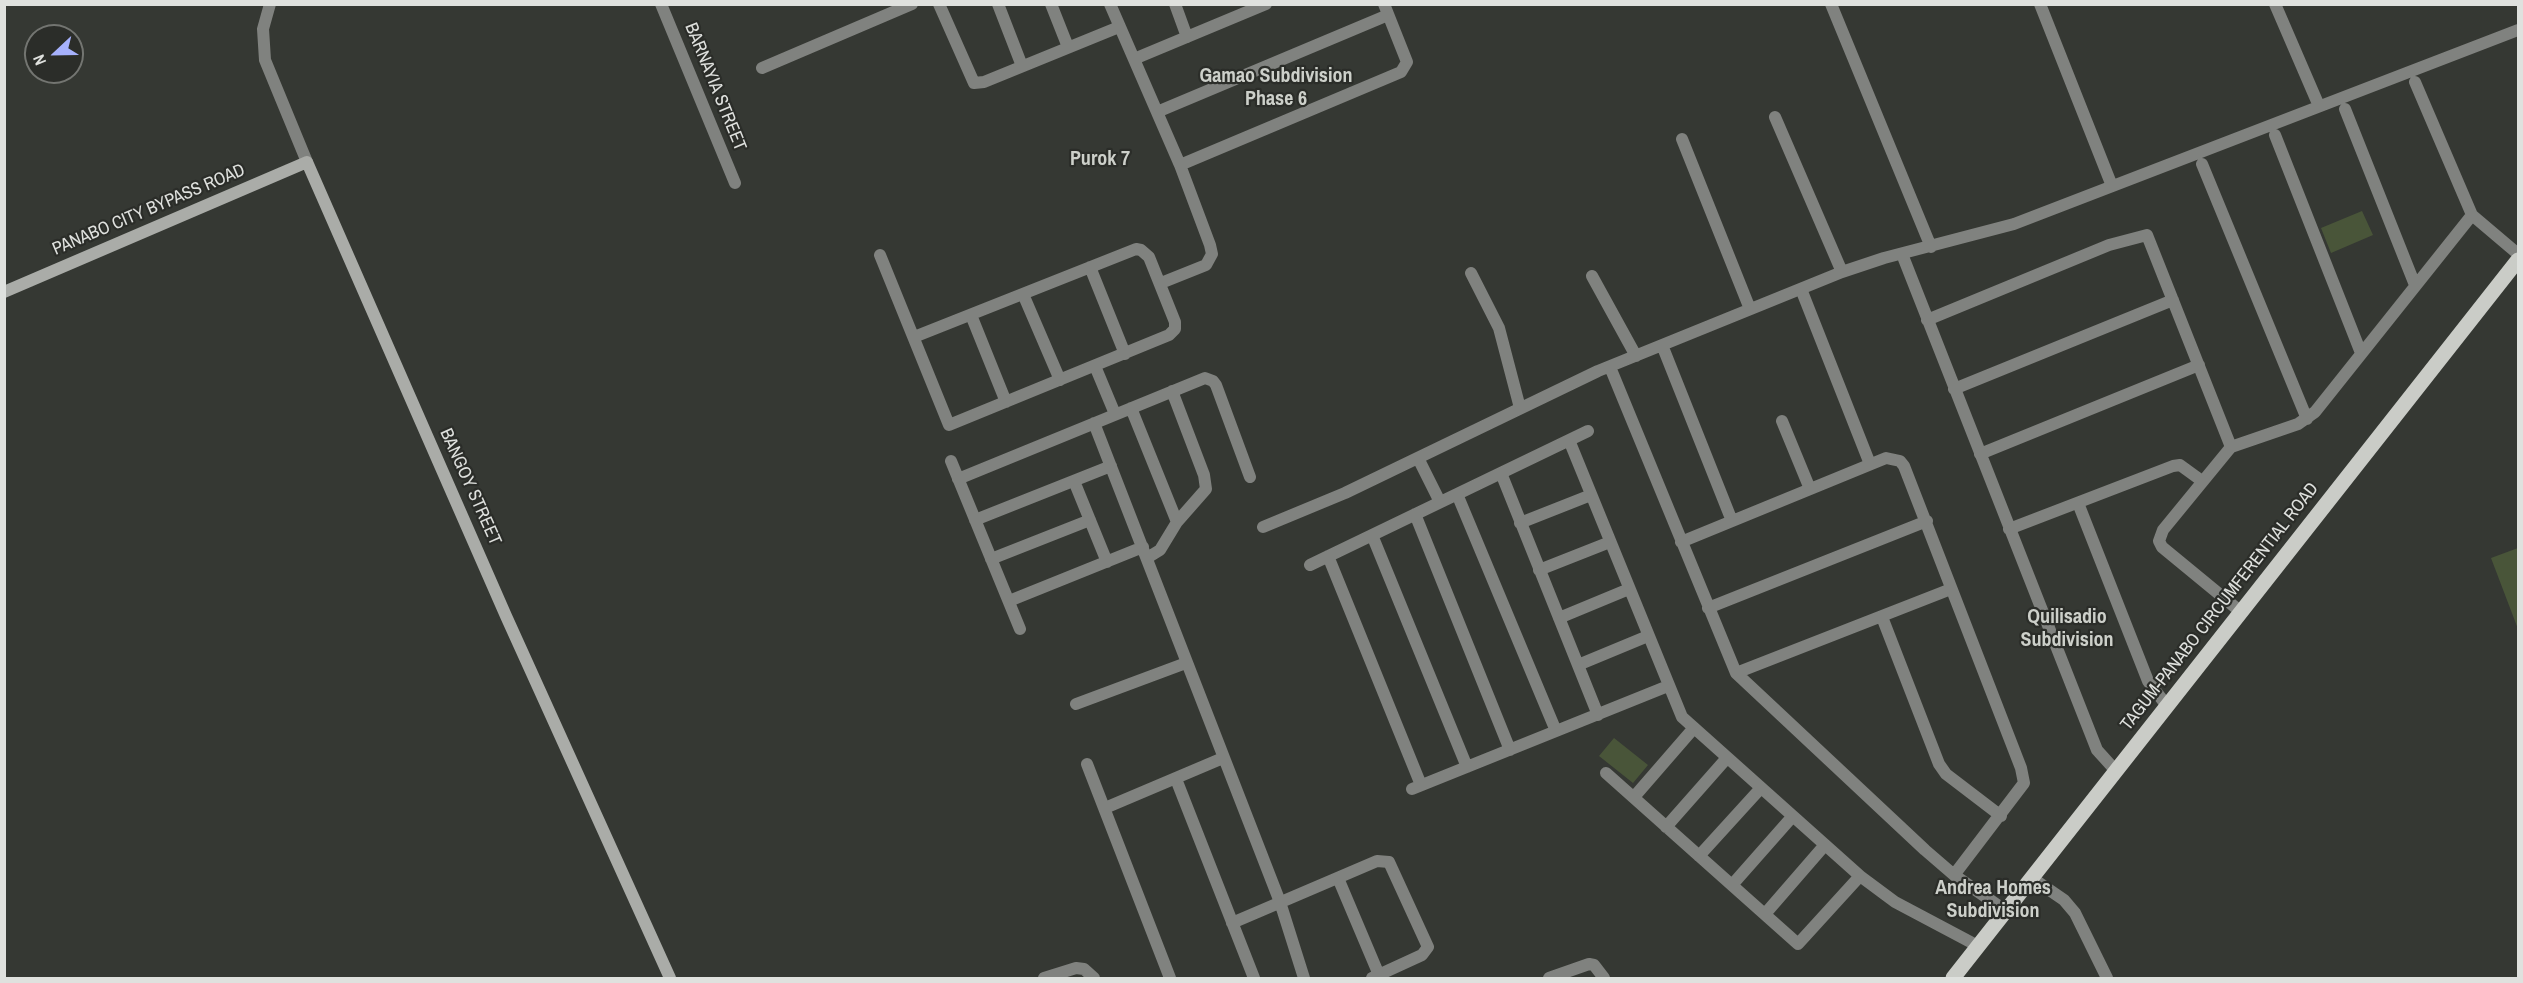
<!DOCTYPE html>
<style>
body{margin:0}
#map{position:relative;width:2523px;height:983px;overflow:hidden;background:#353833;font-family:"Archivo Narrow",sans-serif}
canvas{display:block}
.frame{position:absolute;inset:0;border:6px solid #dfe1de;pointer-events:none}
.north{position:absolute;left:24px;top:24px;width:60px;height:60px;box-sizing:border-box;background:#2b2d29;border:2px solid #737571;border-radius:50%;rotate:248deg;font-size:16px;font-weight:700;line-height:24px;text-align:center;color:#dfe1de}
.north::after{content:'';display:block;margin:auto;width:21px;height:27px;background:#a6b1fc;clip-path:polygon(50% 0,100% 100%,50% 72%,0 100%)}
</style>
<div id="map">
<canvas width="2523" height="983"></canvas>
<div class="frame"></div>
<div class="north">N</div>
</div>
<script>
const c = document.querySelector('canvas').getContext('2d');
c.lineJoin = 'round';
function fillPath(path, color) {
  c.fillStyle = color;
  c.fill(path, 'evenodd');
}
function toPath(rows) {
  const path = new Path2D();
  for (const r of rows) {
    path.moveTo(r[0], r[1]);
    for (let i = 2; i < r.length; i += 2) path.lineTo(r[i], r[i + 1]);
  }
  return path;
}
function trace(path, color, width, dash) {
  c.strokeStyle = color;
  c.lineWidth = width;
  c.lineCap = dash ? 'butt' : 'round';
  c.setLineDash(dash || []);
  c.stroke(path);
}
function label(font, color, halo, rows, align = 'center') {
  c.font = font + ' "Archivo Narrow",sans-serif';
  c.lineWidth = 4.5;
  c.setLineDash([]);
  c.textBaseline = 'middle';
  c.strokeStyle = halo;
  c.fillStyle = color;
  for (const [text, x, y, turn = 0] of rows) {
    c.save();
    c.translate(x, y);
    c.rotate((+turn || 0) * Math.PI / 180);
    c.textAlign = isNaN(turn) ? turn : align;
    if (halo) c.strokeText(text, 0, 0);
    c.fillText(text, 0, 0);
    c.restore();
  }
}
const green = toPath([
 [2362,211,2373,235,2331,253,2321,228],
 [2518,548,2518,629,2491,558],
 [1614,738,1648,765,1633,783,1599,756]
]);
const minor = toPath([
 [661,4,735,183],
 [939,4,974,83,984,82,1119,27],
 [998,4,1022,66],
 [1051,4,1068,47],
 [1110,4,1180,165,1210,245,1212,254,1206,265,1161,283],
 [1175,4,1187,37],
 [1831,4,1931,247],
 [2040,4,2112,186],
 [2275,4,2319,106],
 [1134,59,1266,4],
 [762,68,912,4],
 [2415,82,2472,215,2518,254],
 [2345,109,2415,285],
 [1157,112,1388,15],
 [1775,117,1842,272],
 [2275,135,2361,353],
 [1682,139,1750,309],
 [2202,164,2307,419],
 [1180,165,1401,72,1407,62,1384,4],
 [1902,254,2097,750,2116,771],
 [880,255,949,425,1169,335,1175,329,1175,322,1149,257,1141,250,1136,249,914,337],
 [1090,267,1125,354],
 [1471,273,1499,328,1520,408],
 [1592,276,1636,356],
 [1801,289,1870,464],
 [1023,294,1060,380],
 [971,315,1006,402],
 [1927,320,2109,245,2147,235,2231,447],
 [1662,345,1732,521],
 [1095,366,1115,414],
 [1610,367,1736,673,1925,850,1954,875,2006,911],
 [1954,389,2173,300],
 [1131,408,1177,522],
 [1782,421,1810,489],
 [1094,423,1280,902,1304,978],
 [1569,440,1682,717,1860,876,1895,902,1978,946],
 [1980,454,2199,365],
 [1418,458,1440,502],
 [951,461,1020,629],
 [1501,473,1598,715],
 [958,479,1205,378,1213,381,1216,385,1250,477],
 [1074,481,1107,562],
 [1457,494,1556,731],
 [2078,503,2148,681,2167,706],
 [1415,514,1510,750],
 [975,520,1111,466],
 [1520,523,1591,495],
 [1263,527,1345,493,1598,371,1842,272,1884,258,2014,224,2518,30],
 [2009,529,2173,466,2180,465,2202,481],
 [1372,535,1467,767],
 [1681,542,1886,458,1900,461,1904,466,2021,768,2024,783,1954,875],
 [1328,556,1421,785],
 [1147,558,1160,550,1177,522,1206,489,1204,475,1172,391],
 [991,559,1090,520],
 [1310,565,1588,431],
 [1539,570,1610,542],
 [1009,601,1143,547],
 [1708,608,1927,521],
 [2241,612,2162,547,2159,541,2163,530,2231,447,2298,424,2315,412,2472,215],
 [1882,617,1939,764,1946,774,2001,816],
 [1559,618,1629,589],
 [1578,665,1648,636],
 [1736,673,1951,589],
 [1076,704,1186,663],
 [1087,764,1170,978],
 [1606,773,1798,944,1860,876],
 [1176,779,1254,978],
 [1412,789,1668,686],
 [1634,797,1693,729],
 [1105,808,1223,758],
 [1666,827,1726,759],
 [1699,856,1760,789],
 [1338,878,1379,975],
 [2032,878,2064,900,2075,913,2107,978],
 [1732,885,1792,817],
 [1765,914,1824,846],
 [1232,923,1377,861,1389,862,1428,947,1422,955,1372,978],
 [1044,978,1076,968,1084,969,1094,978],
 [1549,978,1589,964,1594,965,1604,978]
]);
const tertiary = toPath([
 [270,4,263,29,265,60,307,162]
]);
const secondary = toPath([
 [4,292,307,162,506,616,670,978]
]);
const primary = toPath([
 [1953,978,2518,260]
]);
const streetNames = [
 ["BARNAYIA STREET",715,87,68],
 ["PANABO CITY BYPASS ROAD",149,210,-23],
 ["BANGOY STREET",470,487,66],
 ["TAGUM-PANABO CIRCUMFERENTIAL ROAD",2220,607,-52]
];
const neighbourhoodNames = [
 ["Gamao Subdivision",1276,77],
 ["Phase 6",1276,100],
 ["Purok 7",1100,160],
 ["Quilisadio",2067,618],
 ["Subdivision",2067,641],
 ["Andrea Homes",1993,889],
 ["Subdivision",1993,912]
];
fillPath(green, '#495539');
trace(minor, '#80827f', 12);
trace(tertiary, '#80827f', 12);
trace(secondary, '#aaaca8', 12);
trace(primary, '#caccc7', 15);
label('18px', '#dfe1de', '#2b2d29', streetNames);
label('bold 20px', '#cdd0ca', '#2b2d29', neighbourhoodNames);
</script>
